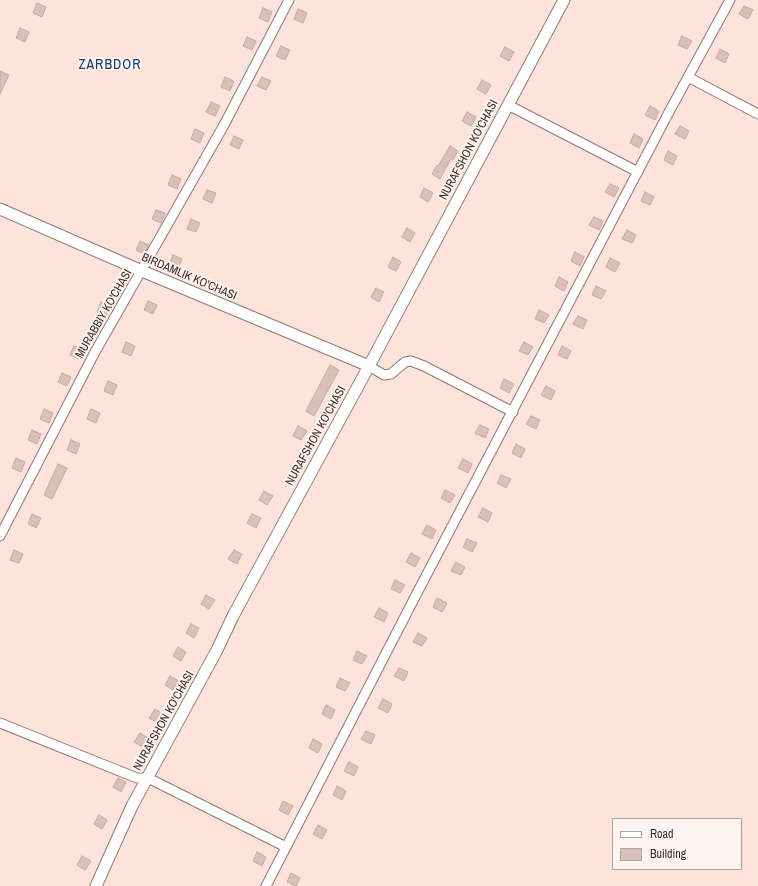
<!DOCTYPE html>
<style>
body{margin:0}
#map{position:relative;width:758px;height:886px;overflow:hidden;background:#fde3da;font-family:"Archivo Narrow",sans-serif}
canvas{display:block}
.legend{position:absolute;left:612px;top:818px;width:130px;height:52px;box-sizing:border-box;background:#fff4f0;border:1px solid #afa5a1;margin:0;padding:5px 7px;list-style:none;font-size:12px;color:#382e2b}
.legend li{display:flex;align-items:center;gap:8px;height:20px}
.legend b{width:20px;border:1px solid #afa5a1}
</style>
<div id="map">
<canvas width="758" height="886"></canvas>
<ul class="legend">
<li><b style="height:5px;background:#fff"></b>Road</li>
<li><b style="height:11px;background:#dac0b8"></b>Building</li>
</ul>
</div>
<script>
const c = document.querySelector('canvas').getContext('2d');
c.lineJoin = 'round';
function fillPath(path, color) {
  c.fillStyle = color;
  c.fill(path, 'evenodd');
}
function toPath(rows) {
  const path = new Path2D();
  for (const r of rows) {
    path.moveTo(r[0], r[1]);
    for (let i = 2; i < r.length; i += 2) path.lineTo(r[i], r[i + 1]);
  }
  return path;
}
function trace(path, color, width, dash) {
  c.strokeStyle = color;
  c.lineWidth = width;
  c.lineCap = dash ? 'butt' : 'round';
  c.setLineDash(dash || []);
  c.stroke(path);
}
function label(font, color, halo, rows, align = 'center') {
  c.font = font + ' "Archivo Narrow",sans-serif';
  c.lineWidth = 4;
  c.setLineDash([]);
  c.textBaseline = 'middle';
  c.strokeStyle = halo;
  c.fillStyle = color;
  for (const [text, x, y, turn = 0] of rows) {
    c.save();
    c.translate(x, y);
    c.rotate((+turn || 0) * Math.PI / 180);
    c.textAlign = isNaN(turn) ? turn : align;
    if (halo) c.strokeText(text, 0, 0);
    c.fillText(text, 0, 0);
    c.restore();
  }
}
const building = toPath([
 [37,3,46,7,42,17,33,13,37,3],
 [744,6,753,10,748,19,739,14,744,6],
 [263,8,272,12,268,22,259,18,263,8],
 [298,9,307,13,303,23,294,19,298,9],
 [20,28,29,32,25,42,16,38,20,28],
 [682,36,692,41,687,49,678,45,682,36],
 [247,37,256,41,252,50,243,46,247,37],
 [281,46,290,50,285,60,276,56,281,46],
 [505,47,514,52,509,61,500,56,505,47],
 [720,49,729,54,725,63,716,58,720,49],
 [0,71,9,75,0,94,0,71],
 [225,77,234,81,230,91,221,87,225,77],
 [262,77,271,81,266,90,257,86,262,77],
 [482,80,491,85,486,94,477,89,482,80],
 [211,102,220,106,215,116,206,112,211,102],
 [650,106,659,111,655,120,645,115,650,106],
 [467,112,476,117,471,126,462,121,467,112],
 [680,126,689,131,685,139,675,134,680,126],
 [195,129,204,133,200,143,191,139,195,129],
 [634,134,643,139,639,148,630,143,634,134],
 [234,136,243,140,239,149,230,145,234,136],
 [450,146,458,151,453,160,451,159,440,179,432,174,437,165,438,166,450,146],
 [668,151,677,156,673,165,664,160,668,151],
 [172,175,181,179,177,189,168,185,172,175],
 [610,184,619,188,614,197,605,192,610,184],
 [424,188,433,193,428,202,420,197,424,188],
 [207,190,216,193,212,203,203,199,207,190],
 [645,192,654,197,650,205,641,201,645,192],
 [156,210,165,213,161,223,152,219,156,210],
 [594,217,603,221,599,230,589,225,594,217],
 [191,219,200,223,196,232,187,229,191,219],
 [407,228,415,233,410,242,402,237,407,228],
 [627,230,636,235,632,243,622,239,627,230],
 [140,241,149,245,144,254,136,250,140,241],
 [575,252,584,257,580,266,571,261,575,252],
 [173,255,182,259,178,269,169,265,173,255],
 [393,257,401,262,396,271,388,267,393,257],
 [610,258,620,263,615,272,606,267,610,258],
 [559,277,568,282,564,291,555,286,559,277],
 [596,286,606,291,601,299,592,295,596,286],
 [376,288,384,292,379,302,371,297,376,288],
 [148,301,157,305,153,314,144,310,148,301],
 [101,302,110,306,106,316,97,312,101,302],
 [539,310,549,315,544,323,535,319,539,310],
 [578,316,587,320,583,329,573,324,578,316],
 [126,342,135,346,131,356,122,352,126,342],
 [524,342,533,347,528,355,519,351,524,342],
 [74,346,83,349,79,359,70,355,74,346],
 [562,346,571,351,567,359,558,355,562,346],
 [330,365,339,370,314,416,306,411,330,365],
 [62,373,71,377,67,386,58,382,62,373],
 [504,379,514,384,509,393,500,388,504,379],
 [108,381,117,385,113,395,104,391,108,381],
 [546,386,555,391,551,400,541,395,546,386],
 [44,409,53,413,49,423,40,419,44,409],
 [91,409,100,413,96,423,87,419,91,409],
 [531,416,540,420,536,429,526,424,531,416],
 [480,425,489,429,485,438,475,433,480,425],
 [298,426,307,431,301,440,293,436,298,426],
 [32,430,41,434,37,444,28,440,32,430],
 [71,440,80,444,76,454,67,450,71,440],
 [516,444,525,449,521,458,512,453,516,444],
 [16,458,25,462,21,472,12,468,16,458],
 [463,459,472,464,468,473,458,468,463,459],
 [58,464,67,468,52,499,44,495,58,464],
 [501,475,511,479,506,488,497,483,501,475],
 [445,490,455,495,450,503,441,498,445,490],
 [264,491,273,496,267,505,259,500,264,491],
 [483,508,492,513,488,522,478,517,483,508],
 [32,514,41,518,36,528,28,524,32,514],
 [252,514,261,518,256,528,247,523,252,514],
 [427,525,436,530,432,539,422,534,427,525],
 [467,539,477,543,472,552,463,547,467,539],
 [14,550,23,554,19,563,10,560,14,550],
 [234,550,242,554,237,564,228,559,234,550],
 [411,553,420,558,415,567,406,562,411,553],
 [456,562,465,567,461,575,451,571,456,562],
 [395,580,405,585,400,593,391,589,395,580],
 [206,595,215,600,209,609,201,604,206,595],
 [437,598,447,603,442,612,433,607,437,598],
 [379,608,388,613,384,622,374,617,379,608],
 [191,624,199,628,194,638,186,633,191,624],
 [418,633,427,638,422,646,413,642,418,633],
 [178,647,186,652,181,661,173,656,178,647],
 [357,651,367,656,362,664,353,660,357,651],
 [399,668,408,672,404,681,394,676,399,668],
 [170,676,179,681,173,690,165,685,170,676],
 [340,678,350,683,345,691,336,687,340,678],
 [383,699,392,704,388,713,378,708,383,699],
 [326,705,335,710,331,719,322,714,326,705],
 [155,709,163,714,158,723,149,718,155,709],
 [366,731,375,735,371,744,361,739,366,731],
 [140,733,148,738,143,747,134,742,140,733],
 [313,739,322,744,318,753,309,748,313,739],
 [349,762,358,767,354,776,344,771,349,762],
 [118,778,126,782,121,792,113,787,118,778],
 [337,786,346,791,342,800,333,795,337,786],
 [283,801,293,806,288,815,279,810,283,801],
 [99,815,107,820,102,829,94,824,99,815],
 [318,825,327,830,322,839,313,834,318,825],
 [257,852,266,857,262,866,253,861,257,852],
 [82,856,91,861,85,870,77,865,82,856],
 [291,873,300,878,296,886,287,882,291,873]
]);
const minor = toPath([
 [688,77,758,114],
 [508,105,638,172],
 [369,366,384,375,391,374,405,362,411,361,424,366,513,412],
 [0,536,95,352,224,125,289,0],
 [0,723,137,778,148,778,286,847],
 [266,886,416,595,669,112,730,0]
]);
const tertiary = toPath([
 [0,209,142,271,369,366],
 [96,886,132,806,217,650,233,616,369,366,564,0]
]);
const streetNames = [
 ["NURAFSHON KO'CHASI",469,150,-62],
 ["BIRDAMLIK KO'CHASI",189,277,23],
 ["MURABBIY KO'CHASI",104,314,-60],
 ["NURAFSHON KO'CHASI",316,436,-61],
 ["NURAFSHON KO'CHASI",164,721,-61]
];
const quarterNames = [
 ["ZARBDOR",110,65]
];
fillPath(building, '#dac0b8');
trace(building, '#c3aaa2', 1);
trace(minor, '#907971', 11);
trace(tertiary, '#907971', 13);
trace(minor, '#fff', 9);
trace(tertiary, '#fff', 11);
label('12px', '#382e2b', '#fff4f0', streetNames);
c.letterSpacing = '1px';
label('14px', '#1a3c71', '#fff4f0', quarterNames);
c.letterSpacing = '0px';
</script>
